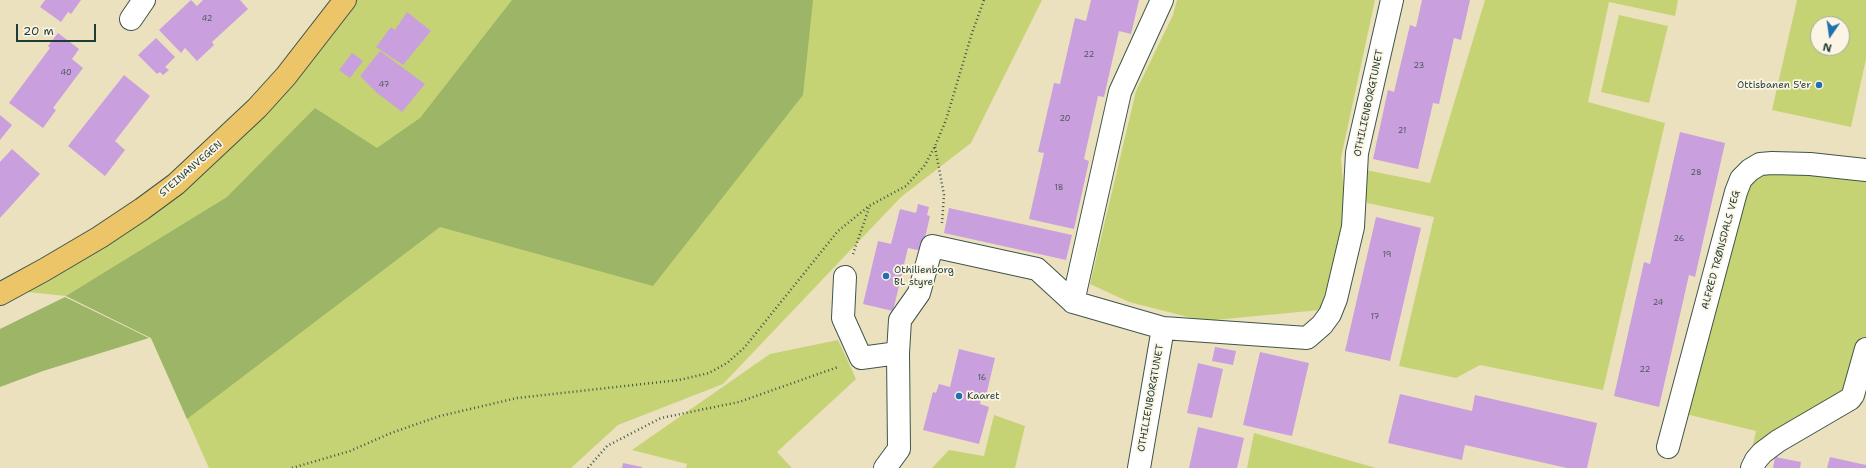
<!DOCTYPE html>
<meta charset="utf-8">
<style>
body{margin:0}
#map{position:relative;width:1866px;height:468px;overflow:hidden;background:#ebe1be;font-family:"Shantell Sans",sans-serif}
canvas{display:block}
.north{position:absolute;left:1810px;top:16px;width:40px;height:40px;box-sizing:border-box;background:#fcf5e5;border:1px solid #a4ab9e;border-radius:50%;rotate:193deg;font-size:11px;font-weight:700;line-height:16px;text-align:center;color:#1f3d34}
.north::after{content:'';display:block;margin:auto;width:14px;height:18px;background:#1f6fb2;clip-path:polygon(50% 0,100% 100%,50% 72%,0 100%)}
.scale{position:absolute;left:16px;top:24px;width:80px;height:18px;box-sizing:border-box;border:2px solid #1f3d34;border-top:0;padding-left:5px;font-size:12px;line-height:14px;white-space:nowrap;color:#1f3d34;-webkit-text-stroke:3px #fcf5e5;paint-order:stroke}
</style>
<div id="map">
<canvas width="1866" height="468"></canvas>
<div class="north">N</div>
<div class="scale">20 m</div>
</div>
<script>
const c = document.querySelector('canvas').getContext('2d');
c.lineJoin = 'round';
function fillPath(path, color) {
  c.fillStyle = color;
  c.fill(path, 'evenodd');
}
function toPath(rows) {
  const path = new Path2D();
  for (const r of rows) {
    path.moveTo(r[0], r[1]);
    for (let i = 2; i < r.length; i += 2) path.lineTo(r[i], r[i + 1]);
  }
  return path;
}
function trace(path, color, width, dash) {
  c.strokeStyle = color;
  c.lineWidth = width;
  c.lineCap = dash ? 'butt' : 'round';
  c.setLineDash(dash || []);
  c.stroke(path);
}
function label(font, color, halo, rows, align = 'center') {
  c.font = font + ' "Shantell Sans",sans-serif';
  c.lineWidth = 3.5;
  c.setLineDash([]);
  c.textBaseline = 'middle';
  c.strokeStyle = halo;
  c.fillStyle = color;
  for (const [text, x, y, turn = 0] of rows) {
    c.save();
    c.translate(x, y);
    c.rotate((+turn || 0) * Math.PI / 180);
    c.textAlign = isNaN(turn) ? turn : align;
    if (halo) c.strokeText(text, 0, 0);
    c.fillText(text, 0, 0);
    c.restore();
  }
}
const green = toPath([
 [345,0,1042,0,971,143,901,197,723,384,618,425,571,468,209,468,151,338,66,296,8,290,176,184],
 [1177,0,1375,0,1341,158,1346,220,1320,310,1204,321,1129,302,1090,284,1136,91,1173,15],
 [1485,0,1678,0,1675,16,1609,2,1588,102,1665,123,1603,390,1480,365,1456,378,1399,366,1434,217,1367,203,1361,169,1430,183],
 [1797,0,1866,0,1866,59,1851,127,1772,110],
 [1818,24,1842,24,1842,48,1818,48],
 [1619,15,1668,26,1649,103,1601,92],
 [1750,170,1866,170,1866,349,1853,395,1751,454,1756,431,1686,414],
 [838,340,856,379,777,452,792,468,686,468,687,464,632,450,770,354],
 [994,415,1025,426,1015,468,932,468,949,450,984,456],
 [1254,433,1376,468,1247,468]
]);
const forest = toPath([
 [512,0,813,0,803,95,653,286,440,227,187,419,151,338,66,296,227,197,315,108,377,148,420,118],
 [65,297,149,338,43,371,0,387,0,329]
]);
const building = toPath([
 [45,0,81,0,71,14,68,12,61,22,40,7],
 [191,0,197,6,203,0,240,0,248,9,212,42,214,45,197,61,185,48,181,53,159,30],
 [1091,0,1139,0,1131,34,1119,31,1104,97,1098,96,1084,159,1089,161,1074,229,1029,219,1044,153,1038,152,1054,83,1060,84,1075,18,1086,21],
 [1422,0,1470,0,1461,40,1454,38,1439,104,1433,103,1418,169,1373,159,1388,90,1394,92,1410,25,1416,27],
 [407,12,431,31,403,65,376,47,391,27,395,30],
 [58,33,79,49,72,59,83,68,53,108,56,110,43,128,9,103,50,48,48,46],
 [156,38,175,57,165,67,169,70,163,75,160,72,157,74,138,55],
 [380,51,425,84,402,112,377,93,360,76],
 [352,53,363,61,350,78,339,70],
 [124,75,150,96,115,141,125,150,105,176,68,146],
 [0,115,12,125,0,140],
 [1680,132,1725,143,1695,277,1689,275,1659,407,1614,396,1644,262,1650,264],
 [12,149,40,174,0,218,0,162],
 [918,204,929,207,927,215,930,216,922,251,908,248,893,311,863,304,878,241,891,244,900,209,916,213],
 [949,208,1072,235,1066,260,944,233],
 [1376,217,1421,228,1390,361,1345,351],
 [1215,347,1236,351,1233,365,1212,361],
 [959,349,995,358,985,400,981,399,980,404,989,407,979,444,923,430,933,392,936,393,939,384,950,387],
 [1260,352,1309,363,1292,436,1243,425],
 [1198,363,1223,369,1212,418,1187,413],
 [1400,394,1472,411,1475,395,1597,423,1587,468,1567,468,1465,445,1462,460,1388,443],
 [1198,427,1244,438,1237,468,1189,468],
 [1775,457,1801,462,1800,468,1773,468],
 [1830,457,1866,465,1866,468,1827,468],
 [623,463,642,467,642,468,622,468]
]);
const path = toPath([
 [935,147,944,195,942,223],
 [853,254,869,208],
 [292,468,350,451,391,433,440,416,517,398,679,380,709,373,727,363,744,348,838,231,869,206,906,186,925,165,935,146,946,120,972,33,984,0],
 [588,468,607,446,661,418,739,402,838,367]
]);
const minor = toPath([
 [131,19,144,0],
 [845,277,843,318,861,358,898,353],
 [1073,302,1120,92,1162,0],
 [1163,328,1307,338,1322,325,1330,314,1336,299,1353,227,1357,153,1392,0],
 [1668,447,1736,192,1741,179,1750,170,1760,164,1772,163,1810,164,1866,170],
 [885,468,899,449,898,353,900,320,919,293,932,246,1037,269,1073,302,1163,328,1139,468],
 [1752,468,1756,460,1762,453,1778,441,1850,399,1853,395,1866,349]
]);
const major = toPath([
 [0,294,44,270,100,237,142,209,176,184,257,108,286,76,345,0]
]);
const markers = [
 [1819,85,4,"#1f6fb2"],
 [886,276,4,"#1f6fb2"],
 [959,396,4,"#1f6fb2"]
];
const numberNames = [
 ["42",207,19],
 ["22",1089,55],
 ["23",1419,66],
 ["40",66,73],
 ["47",384,85],
 ["20",1065,119],
 ["21",1402,131],
 ["28",1696,173],
 ["18",1059,188],
 ["26",1679,239],
 ["19",1387,255],
 ["24",1658,303],
 ["17",1375,317],
 ["22",1645,370],
 ["16",982,378]
];
const poiNames = [
 ["Ottisbanen 5'er",1811,85,"right"],
 ["Othilienborg",894,270],
 ["BL styre",894,282],
 ["Kaaret",967,396]
];
const streetNames = [
 ["OTHILIENBORGTUNET",1369,103,-78],
 ["STEINANVEGEN",191,169,-41],
 ["ALFRED TRØNSDALS VEG",1721,250,-75],
 ["OTHILIENBORGTUNET",1151,398,-80]
];
fillPath(green, '#c5d375');
fillPath(forest, '#9cb566');
fillPath(building, '#c9a0dd');
trace(minor, '#3e5649', 24);
trace(major, '#3e5649', 24);
trace(path, '#3e5649', 2.5, [1, 3]);
trace(minor, '#fff', 22);
trace(major, '#edc569', 22);
for (const [x, y, r, color] of markers) {
  const dot = new Path2D();
  dot.arc(x, y, r, 0, 2 * Math.PI);
  c.fillStyle = color;
  c.fill(dot);
  trace(dot, '#fcf5e5', 1.5);
}
label('8px', '#4a565e', null, numberNames);
label('10px', '#1f3d34', '#fcf5e5', poiNames, 'left');
label('10px', '#1f3d34', '#fcf5e5', streetNames);
</script>
